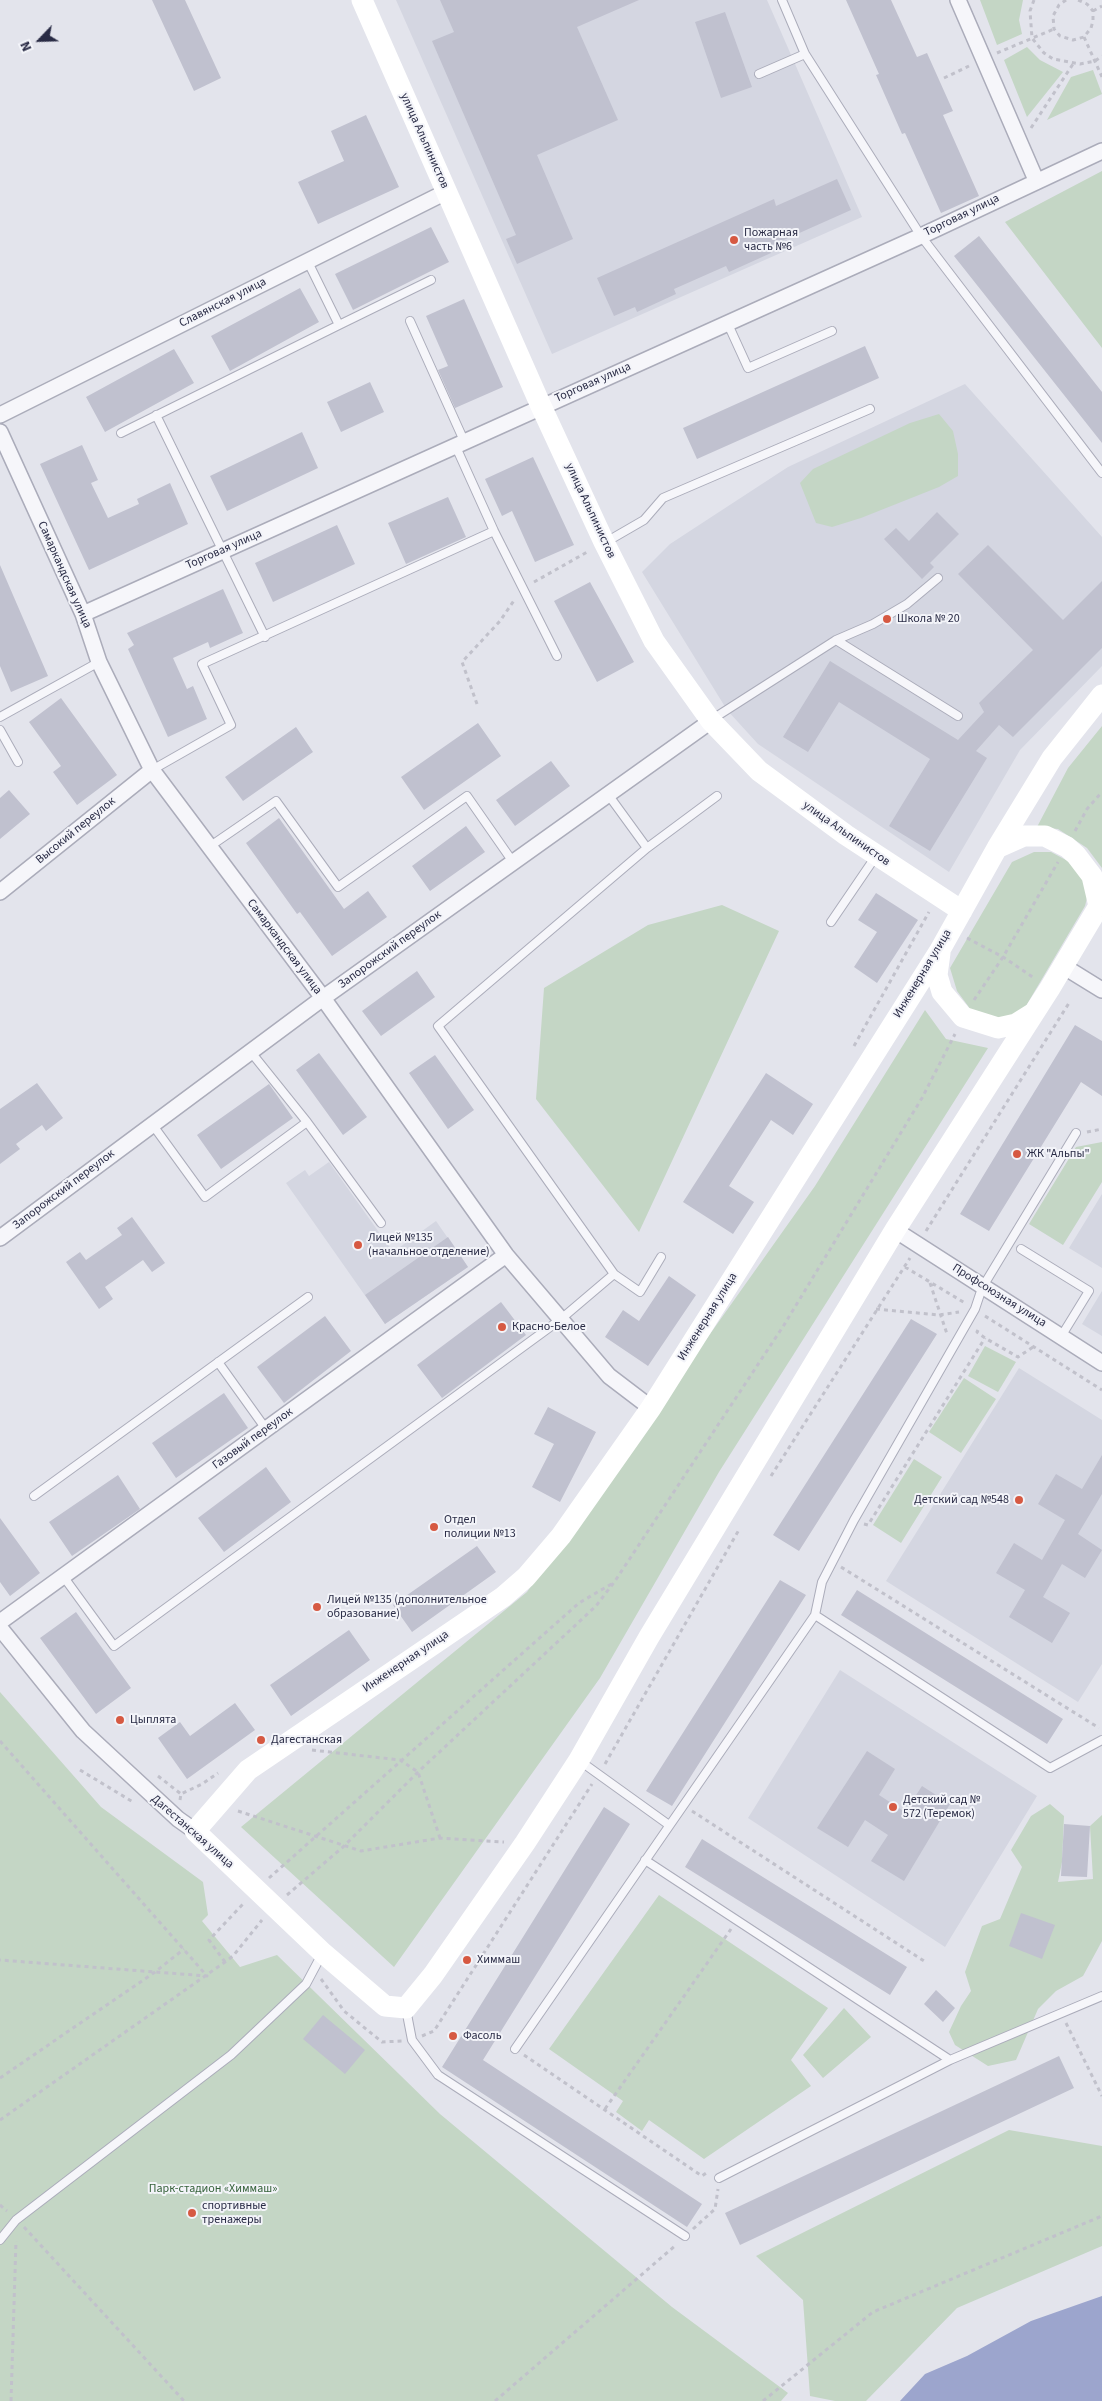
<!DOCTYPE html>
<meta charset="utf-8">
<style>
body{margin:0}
#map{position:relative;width:1102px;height:2401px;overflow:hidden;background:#e3e4ec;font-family:"Source Sans 3",sans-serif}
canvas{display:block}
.north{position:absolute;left:15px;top:15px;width:50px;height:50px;-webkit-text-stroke:4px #f3f4f9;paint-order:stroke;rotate:246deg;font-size:14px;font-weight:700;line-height:20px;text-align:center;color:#292b45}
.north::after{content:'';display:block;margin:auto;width:18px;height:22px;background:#292b45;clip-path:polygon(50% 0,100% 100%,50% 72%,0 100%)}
</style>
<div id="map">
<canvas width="1102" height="2401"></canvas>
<div class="north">N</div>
</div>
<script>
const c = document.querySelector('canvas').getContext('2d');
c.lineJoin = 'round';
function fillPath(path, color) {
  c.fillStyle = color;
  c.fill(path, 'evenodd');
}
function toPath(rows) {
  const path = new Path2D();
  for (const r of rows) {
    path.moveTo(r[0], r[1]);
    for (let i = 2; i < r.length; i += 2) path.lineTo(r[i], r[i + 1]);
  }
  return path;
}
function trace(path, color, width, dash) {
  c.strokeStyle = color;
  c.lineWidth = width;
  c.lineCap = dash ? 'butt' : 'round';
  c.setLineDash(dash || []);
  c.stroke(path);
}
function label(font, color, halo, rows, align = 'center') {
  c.font = font + ' "Source Sans 3",sans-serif';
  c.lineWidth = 4;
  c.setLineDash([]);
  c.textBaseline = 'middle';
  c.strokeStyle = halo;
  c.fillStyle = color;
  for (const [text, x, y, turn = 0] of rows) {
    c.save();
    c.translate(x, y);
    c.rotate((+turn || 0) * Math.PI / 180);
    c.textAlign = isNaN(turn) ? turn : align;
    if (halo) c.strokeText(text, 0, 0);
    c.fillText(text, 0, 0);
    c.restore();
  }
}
const built = toPath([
 [396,0,767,0,862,217,552,354],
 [965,384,1102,537,1102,666,1020,750,949,872,758,744,727,710,642,572,670,544,788,467],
 [329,1162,393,1252,436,1221,468,1267,385,1324,286,1183,305,1170,309,1176],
 [1102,1194,1102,1268,1069,1248],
 [1102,1291,1102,1336,1082,1324],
 [1019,1368,1102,1420,1102,1664,1078,1702,886,1581],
 [840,1670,1037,1796,945,1947,748,1818]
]);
const green = toPath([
 [980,0,1023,0,1019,20,1022,34,997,45],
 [1027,47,1040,60,1063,72,1027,117,1004,60],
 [1093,70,1102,94,1047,120,1071,77],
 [1102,171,1102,348,1005,222],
 [939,414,953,431,958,454,958,476,939,487,861,518,832,527,816,523,800,483,813,469,910,423],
 [1102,726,1102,868,1087,848,1058,829,1037,827,1068,768],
 [1034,852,1051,852,1079,867,1089,890,1085,906,1023,1011,1005,1020,971,1010,957,991,950,968,1012,862],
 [722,905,779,931,639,1232,536,1099,544,988,648,925],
 [925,1010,946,1039,988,1048,719,1472,600,1678,394,1967,241,1827,527,1592,815,1186],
 [1102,1142,1102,1182,1063,1245,1029,1224,1076,1147],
 [985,1346,1016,1362,998,1392,968,1376],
 [964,1378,996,1399,961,1453,929,1432],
 [914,1459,942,1477,901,1543,873,1525],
 [0,1692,101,1807,203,1882,208,1915,202,1921,240,1967,277,1955,440,2114,672,2307,788,2393,781,2401,0,2401],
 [1050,1804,1064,1816,1062,1862,1058,1882,1093,1879,1090,1826,1102,1815,1102,1941,1083,1976,1056,1991,1038,2009,1016,2060,988,2066,955,2045,949,2032,961,2006,971,1991,965,1972,982,1926,1000,1919,1022,1867,1011,1850,1031,1816],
 [659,1895,828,2008,791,2060,811,2086,704,2159,649,2120,642,2131,616,2112,623,2101,549,2049],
 [844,2008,871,2037,823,2078,803,2055],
 [1009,2130,1102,2146,1102,2246,957,2308,866,2401,835,2401,810,2396,803,2300,756,2256]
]);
const water = toPath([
 [1102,2296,1102,2401,900,2401,925,2374,967,2356,1031,2321]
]);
const building = toPath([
 [152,0,185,0,221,78,194,91],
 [440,0,639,0,577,27,618,120,537,155,573,239,517,264,506,239,516,235,432,41,454,32],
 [846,0,891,0,917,57,927,53,953,111,943,115,979,196,941,213,905,133,902,134,876,75,879,74],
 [725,12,752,87,721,98,695,22],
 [366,115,399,187,318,224,298,182,344,161,331,131],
 [837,179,851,210,768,247,771,253,729,272,726,266,674,289,676,294,637,312,635,307,614,316,597,278,774,199,776,206],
 [431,227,449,262,353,310,335,274],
 [979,236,1102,392,1102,443,954,256],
 [300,288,319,322,230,371,211,336],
 [464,299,503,387,455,408,438,370,448,366,426,316],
 [865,346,879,378,697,459,683,428],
 [174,349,194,383,105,432,86,397],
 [370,382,384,412,341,432,327,402],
 [302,432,318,468,227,511,210,476],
 [82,445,98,480,91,483,108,518,139,504,137,499,170,483,188,524,89,570,40,464],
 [533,457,574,545,535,562,512,511,502,516,485,479],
 [448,497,466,537,406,564,388,523],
 [937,512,959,534,930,563,934,567,922,579,884,539,896,528,909,541],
 [337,525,355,564,273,602,255,563],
 [988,545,1063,620,1102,581,1102,648,1013,737,999,725,976,751,987,758,930,851,889,826,930,759,839,702,808,752,783,737,830,661,958,740,984,712,979,703,1033,650,958,574],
 [0,565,48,676,11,692,0,666],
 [590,582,634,662,597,682,554,601],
 [223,589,243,633,210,648,208,642,173,658,187,689,193,686,207,719,168,737,128,649,134,645,127,633],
 [61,698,117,775,77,805,53,772,61,766,29,722],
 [478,723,501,756,424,810,401,777],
 [296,727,313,752,243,801,225,777],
 [551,761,570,786,515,826,496,800],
 [9,790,30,814,0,839,0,798],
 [279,818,344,909,368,891,387,917,332,956,300,912,297,914,246,843],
 [466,826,485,852,430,891,412,866],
 [876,893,918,920,877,983,854,967,877,932,858,920],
 [417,971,435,997,381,1036,362,1011],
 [1075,1025,1102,1041,1102,1096,1081,1082,989,1231,960,1214],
 [319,1053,367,1117,343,1135,296,1070],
 [435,1055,474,1110,448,1129,409,1073],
 [766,1073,813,1104,793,1135,771,1120,729,1186,754,1202,733,1234,683,1202],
 [37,1083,63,1118,46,1131,42,1125,16,1144,20,1149,0,1164,0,1109],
 [269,1084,293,1118,221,1169,197,1135],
 [132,1217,165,1263,152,1272,143,1260,105,1287,113,1299,99,1309,66,1262,80,1252,86,1260,122,1235,117,1228],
 [448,1237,468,1267,385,1324,365,1295],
 [669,1276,696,1295,648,1366,605,1337,623,1310,639,1321],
 [501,1302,526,1335,442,1398,417,1365],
 [325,1316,351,1351,284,1403,257,1367],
 [911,1319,937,1334,799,1551,773,1535],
 [224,1393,248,1428,176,1478,152,1443],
 [548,1407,596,1432,560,1502,532,1487,554,1444,534,1434],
 [1102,1455,1102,1494,1078,1534,1102,1550,1085,1578,1062,1564,1043,1597,1070,1613,1052,1643,1009,1617,1025,1590,996,1573,1014,1543,1042,1560,1065,1520,1038,1504,1056,1474,1082,1489],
 [266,1467,291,1502,224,1552,198,1518],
 [118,1475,140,1509,72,1556,49,1522],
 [0,1518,40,1573,10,1596,0,1582],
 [477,1546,496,1572,412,1632,393,1605],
 [780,1580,806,1595,672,1806,646,1791],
 [857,1590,1063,1719,1047,1744,841,1615],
 [76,1612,131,1688,96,1714,40,1638],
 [349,1630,370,1660,291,1716,270,1685],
 [235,1703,255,1730,187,1779,158,1738,180,1722,190,1736],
 [867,1751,895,1769,879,1795,905,1812,922,1786,950,1804,904,1881,871,1861,888,1835,865,1820,848,1847,817,1828],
 [604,1807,630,1824,483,2060,702,2204,687,2227,442,2067],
 [1064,1824,1090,1826,1087,1877,1061,1876],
 [702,1839,907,1967,890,1995,685,1867],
 [1021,1913,1055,1925,1042,1959,1009,1946],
 [936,1990,955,2008,943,2022,924,2004],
 [323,2015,365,2050,345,2074,303,2039],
 [1059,2056,1074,2088,740,2245,725,2213]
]);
const path = toPath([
 [1034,0,1030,11,1032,38,1044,53,1053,59,1080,64,1095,61,1102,56],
 [1066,0,1059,5,1053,16,1054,29,1060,36,1073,40,1084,37,1091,28,1093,21,1093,11,1087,4,1078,0],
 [1093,11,1102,6],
 [1084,37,1102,77],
 [997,53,1054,29],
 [944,78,969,66],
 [1031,128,1073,64],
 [534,582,589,551],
 [477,704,462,662,500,621,515,599],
 [1075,831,1087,809,1102,792],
 [967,938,1003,957,1034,978],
 [974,1000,1003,957,1058,862],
 [854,1046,929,912],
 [1087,1132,1102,1129],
 [926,1231,1069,1003],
 [905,1267,965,1303],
 [930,1283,947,1334],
 [876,1309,939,1315,959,1312],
 [985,1316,1102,1390],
 [978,1330,977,1332,985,1338,1018,1357,1033,1347],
 [771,1476,910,1258],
 [864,1524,868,1525,985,1338],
 [841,1567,1099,1728],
 [0,1741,207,1976,0,1960],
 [312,1750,400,1760,418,1772,440,1838],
 [605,1764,740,1528],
 [80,1770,133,1802],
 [158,1776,181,1794],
 [180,1800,181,1794,202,1784,218,1773],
 [238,1811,361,1851,440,1838,504,1842],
 [692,1811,924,1961],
 [269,1878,579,1603,613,1583],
 [287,1895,343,1847,418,1772,596,1606,615,1581,784,1325,922,1098,955,1034],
 [225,1962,209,1940,243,1904],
 [321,1979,344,2011,382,2042,402,2041],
 [1066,2023,1102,2096],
 [422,2036,434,2031,592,1784],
 [524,2055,702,2176,709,2171],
 [0,2078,155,1972,184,1949],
 [605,2109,731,1929],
 [0,2120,225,1962,233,1956,262,1920],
 [0,2205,7,2211],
 [24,2227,184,2401],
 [693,2229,715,2209,718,2189],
 [11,2401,16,2241],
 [495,2401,676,2245],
 [763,2401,873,2312,1102,2216]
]);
const lane = toPath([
 [782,0,805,54,921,236,1102,473],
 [759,74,805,54],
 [410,321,465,443],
 [727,322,748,368,832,331],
 [339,325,431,280],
 [156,415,265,637],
 [121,433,339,325,307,260],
 [456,447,494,531,557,656],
 [606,542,644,520,663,498,870,409],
 [836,640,873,624,907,604,938,578],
 [0,717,99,662],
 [711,720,836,640,958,716],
 [0,730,18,762],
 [152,770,231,725,202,664,494,531],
 [607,793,647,848],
 [209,847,276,801,338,887,467,796,513,862],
 [831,922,876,856],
 [250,1051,307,1122],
 [152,1124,205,1197,307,1122,381,1223],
 [1021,1249,1089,1291,1062,1335],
 [614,1274,640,1292,661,1257],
 [218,1362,266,1429],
 [34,1496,308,1297],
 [63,1576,114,1646,561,1319,614,1274,438,1026,647,848,717,796],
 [815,1615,1050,1768,1102,1740],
 [580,1761,669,1825],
 [645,1860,950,2060,719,2178],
 [406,2009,412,2040,438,2075,685,2236],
 [515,2049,815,1615,822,1582,854,1520,975,1309,982,1288,1076,1133],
 [950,2060,1102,1996],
 [0,2240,16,2220,231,2055,306,1984,322,1954]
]);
const street = toPath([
 [958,0,1036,180],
 [0,415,446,192],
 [0,432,83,614,99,662,152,770,323,998,506,1255,609,1376,651,1408],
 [83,614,921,236,1102,151],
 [0,892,152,770],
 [1063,966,1102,990],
 [895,1230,1102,1363],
 [0,1238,323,998,711,721],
 [0,1622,506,1255],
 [0,1628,83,1731,178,1819,195,1831]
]);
const secondary = toPath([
 [362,0,541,406,604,542,654,641,711,721,759,771,846,835,962,911],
 [1102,695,1052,758,997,848,940,950,801,1170,651,1408,561,1536,526,1577,503,1597,248,1770,195,1831,323,1953,385,2006,406,2008,433,1975,525,1843,579,1760,649,1637,895,1230,1050,988,1102,901],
 [997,848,1024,836,1045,836,1067,847,1076,855,1092,876,1099,906],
 [940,953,937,975,942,992,963,1017,998,1028,1016,1024,1032,1014]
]);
const markers = [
 [734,240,5,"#d65942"],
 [887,619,5,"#d65942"],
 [1017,1154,5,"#d65942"],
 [358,1245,5,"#d65942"],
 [502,1327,5,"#d65942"],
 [1019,1500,5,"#d65942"],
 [434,1527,5,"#d65942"],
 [317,1607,5,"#d65942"],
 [120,1720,5,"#d65942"],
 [261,1740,5,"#d65942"],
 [893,1807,5,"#d65942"],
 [467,1960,5,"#d65942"],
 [453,2036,5,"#d65942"],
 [192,2213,5,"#d65942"]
];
const streetNames = [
 ["улица Альпинистов",424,141,66],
 ["Торговая улица",962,216,-26],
 ["Славянская улица",223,303,-27],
 ["Торговая улица",593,383,-24],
 ["улица Альпинистов",590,511,65],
 ["Торговая улица",224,550,-24],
 ["Самаркандская улица",64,575,66],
 ["Высокий переулок",76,831,-39],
 ["улица Альпинистов",846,834,35],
 ["Самаркандская улица",284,947,53],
 ["Запорожский переулок",390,950,-36],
 ["Инженерная улица",923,974,-59],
 ["Запорожский переулок",64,1190,-37],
 ["Профсоюзная улица",999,1296,32],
 ["Инженерная улица",708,1317,-58],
 ["Газовый переулок",253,1439,-36],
 ["Инженерная улица",406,1662,-34],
 ["Дагестанская улица",192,1832,41]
];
const poiNames = [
 ["Пожарная",744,233],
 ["часть №6",744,247],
 ["Школа № 20",897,619],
 ["ЖК \"Альпы\"",1027,1154],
 ["Лицей №135",368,1238],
 ["(начальное отделение)",368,1252],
 ["Красно-Белое",512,1327],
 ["Детский сад №548",1009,1500,"right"],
 ["Отдел",444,1520],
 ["полиции №13",444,1534],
 ["Лицей №135 (дополнительное",327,1600],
 ["образование)",327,1614],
 ["Цыплята",130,1720],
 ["Дагестанская",271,1740],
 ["Детский сад №",903,1800],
 ["572 (Теремок)",903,1814],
 ["Химмаш",477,1960],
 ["Фасоль",463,2036],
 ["спортивные",202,2206],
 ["тренажеры",202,2220]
];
const parkNames = [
 ["Парк-стадион «Химмаш»",213,2189]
];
fillPath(built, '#d4d6e1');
fillPath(green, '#c4d6c5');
fillPath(water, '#9ca5cd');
fillPath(building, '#c0c1cf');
trace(lane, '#abacba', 10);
trace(street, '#abacba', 18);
trace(path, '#c1c1cb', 3, [4, 4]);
trace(lane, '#f6f6fa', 8);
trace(street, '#f6f6fa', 15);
trace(secondary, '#fff', 21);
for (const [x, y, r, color] of markers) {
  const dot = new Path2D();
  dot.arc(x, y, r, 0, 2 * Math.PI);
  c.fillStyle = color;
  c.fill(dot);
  trace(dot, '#f3f4f9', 2);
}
label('12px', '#292b45', '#f3f4f9', streetNames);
label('12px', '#292b45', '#f3f4f9', poiNames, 'left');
label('12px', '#36623b', '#f3f4f9', parkNames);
</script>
